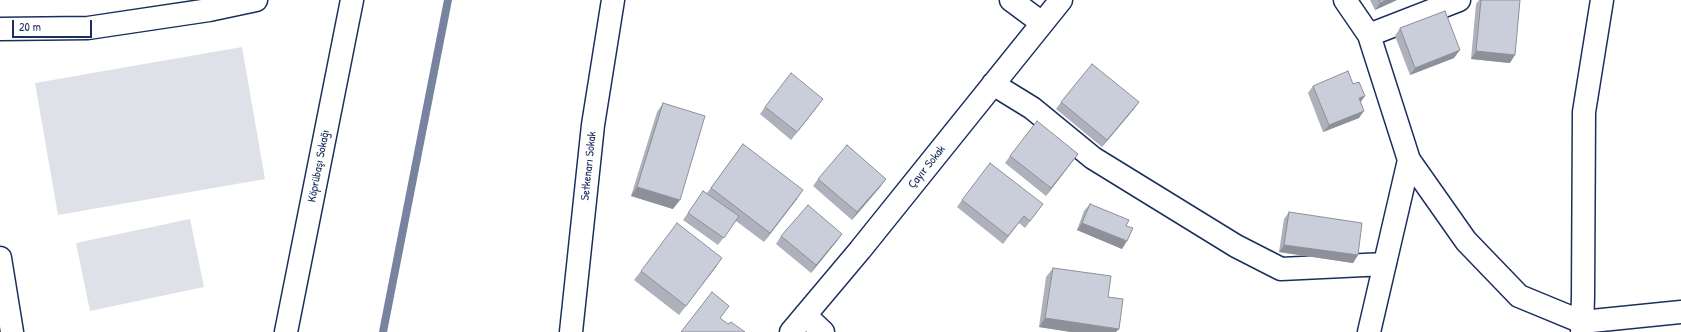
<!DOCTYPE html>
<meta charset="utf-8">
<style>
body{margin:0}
#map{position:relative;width:1681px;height:332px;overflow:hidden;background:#fff;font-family:"Patrick Hand",sans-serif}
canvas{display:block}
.scale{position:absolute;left:12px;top:20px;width:80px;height:18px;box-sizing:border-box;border:2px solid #1b2f5e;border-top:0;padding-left:5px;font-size:12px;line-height:14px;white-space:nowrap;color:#1b2f5e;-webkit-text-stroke:3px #fff;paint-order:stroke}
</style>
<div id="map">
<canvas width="1681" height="332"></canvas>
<div class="scale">20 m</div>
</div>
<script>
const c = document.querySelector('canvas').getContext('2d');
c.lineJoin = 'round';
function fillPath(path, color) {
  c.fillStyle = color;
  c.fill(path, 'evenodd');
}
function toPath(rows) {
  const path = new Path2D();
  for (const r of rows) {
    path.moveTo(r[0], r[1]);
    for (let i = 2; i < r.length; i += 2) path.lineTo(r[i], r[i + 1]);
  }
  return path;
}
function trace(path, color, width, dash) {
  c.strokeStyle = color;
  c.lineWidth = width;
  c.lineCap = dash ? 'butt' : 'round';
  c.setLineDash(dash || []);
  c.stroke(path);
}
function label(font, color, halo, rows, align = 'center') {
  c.font = font + ' "Patrick Hand",sans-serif';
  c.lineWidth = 3.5;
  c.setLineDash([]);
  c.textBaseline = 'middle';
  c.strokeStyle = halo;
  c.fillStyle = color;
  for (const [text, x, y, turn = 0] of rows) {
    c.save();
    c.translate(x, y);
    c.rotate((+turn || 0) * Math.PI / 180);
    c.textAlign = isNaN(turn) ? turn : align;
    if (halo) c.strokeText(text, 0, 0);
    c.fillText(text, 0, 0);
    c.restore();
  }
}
const green = toPath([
 [242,47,265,179,58,215,35,83],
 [190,219,204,287,90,311,76,243]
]);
const stream = toPath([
 [383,332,448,0]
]);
const minor = toPath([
 [1011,0,1042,23],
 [1345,0,1369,35,1409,160,1369,332],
 [0,29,88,28,209,10,256,0],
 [1369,35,1459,0],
 [993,84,1032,108,1093,158,1236,246,1281,269,1385,264],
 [1409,160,1466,241,1519,296,1582,322,1681,312],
 [0,258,12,332],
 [805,315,823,332],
 [286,332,352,0],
 [571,332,593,125,613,0],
 [791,332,860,250,1061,0],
 [1582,332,1583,296,1584,112,1602,0]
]);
const wall = toPath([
 [1370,0,1397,0,1375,10],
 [1479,0,1517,0,1510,63,1471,59,1476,4],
 [1400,28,1454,58,1410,75,1395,36],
 [1313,86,1361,102,1359,118,1323,132,1308,93],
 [1061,102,1139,102,1134,109,1102,147,1056,109],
 [663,103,673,209,631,196,657,112],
 [818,106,791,140,760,114,765,107],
 [743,144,797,199,764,242,736,221,718,245,683,220,703,191,707,193],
 [1078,154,1046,196,1005,163,1010,156],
 [818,179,881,186,852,220,813,186],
 [962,200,1038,211,1025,228,1019,223,1003,244,957,207],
 [1090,204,1126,226,1122,249,1077,230,1084,211],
 [1289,212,1358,255,1353,263,1279,252,1284,219],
 [842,234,837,241,811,273,776,244,781,236],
 [716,267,679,315,634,280,641,271],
 [1053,268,1108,297,1116,332,1071,332,1039,327,1046,277]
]);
const shadedWall = toPath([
 [1387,0,1397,0,1375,10,1380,3],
 [1460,50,1454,58,1410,75,1415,68],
 [1476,51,1515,55,1510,63,1471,59],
 [1365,96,1360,103,1359,98],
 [823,99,818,106,791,140,797,132],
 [1139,102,1134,109,1102,147,1107,140],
 [1364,111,1359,118,1323,132,1329,125],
 [1078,154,1073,161,1046,196,1051,188],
 [886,179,881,186,852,220,857,212],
 [637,187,680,200,673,209,631,196],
 [803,190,797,199,764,242,770,233],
 [1082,223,1127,241,1122,249,1077,230],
 [842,234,837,241,811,273,816,265],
 [1284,245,1358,255,1353,263,1279,252],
 [722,258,716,267,679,315,686,306],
 [1045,318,1119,329,1116,332,1071,332,1039,327]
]);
const building = toPath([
 [1379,0,1387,0,1380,3,1379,0],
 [1481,0,1520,0,1515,55,1476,51,1481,0],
 [1445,11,1460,50,1415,68,1400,28,1445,11],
 [1092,64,1139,102,1107,140,1061,102,1092,64],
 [1348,71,1353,84,1359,82,1365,96,1359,98,1364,111,1329,125,1313,86,1348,71],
 [791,73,823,99,797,132,765,107,791,73],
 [663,103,705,116,680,200,637,187,663,103],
 [1037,121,1078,154,1051,188,1010,156,1037,121],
 [743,144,803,190,770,233,711,188,743,144],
 [847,145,886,179,857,212,818,179,847,145],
 [990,163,1043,204,1030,221,1024,216,1008,236,962,200,990,163],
 [703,191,739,216,724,238,688,213,703,191],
 [1090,204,1129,220,1126,226,1133,228,1127,241,1082,223,1090,204],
 [808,205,842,234,816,265,781,236,808,205],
 [1289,212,1362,223,1358,255,1284,245,1289,212],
 [677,223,722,258,686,306,641,271,677,223],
 [1053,268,1111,276,1108,297,1123,299,1119,329,1045,318,1053,268],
 [712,292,729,306,720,318,728,324,731,322,745,332,681,332,712,292]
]);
const streetNames = [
 ["Köprübaşı Sokağı",319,166,-79],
 ["Setkenarı Sokak",589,166,-84],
 ["Çayır Sokak",927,167,-51]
];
fillPath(green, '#dee1e7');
trace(stream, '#77839f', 8);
trace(minor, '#1b2f5e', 25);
trace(minor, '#fff', 22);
fillPath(wall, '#aeb1bb');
fillPath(shadedWall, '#8d9099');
fillPath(building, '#caceda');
trace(building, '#8d9099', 1);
label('12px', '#1b2f5e', '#fff', streetNames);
</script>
